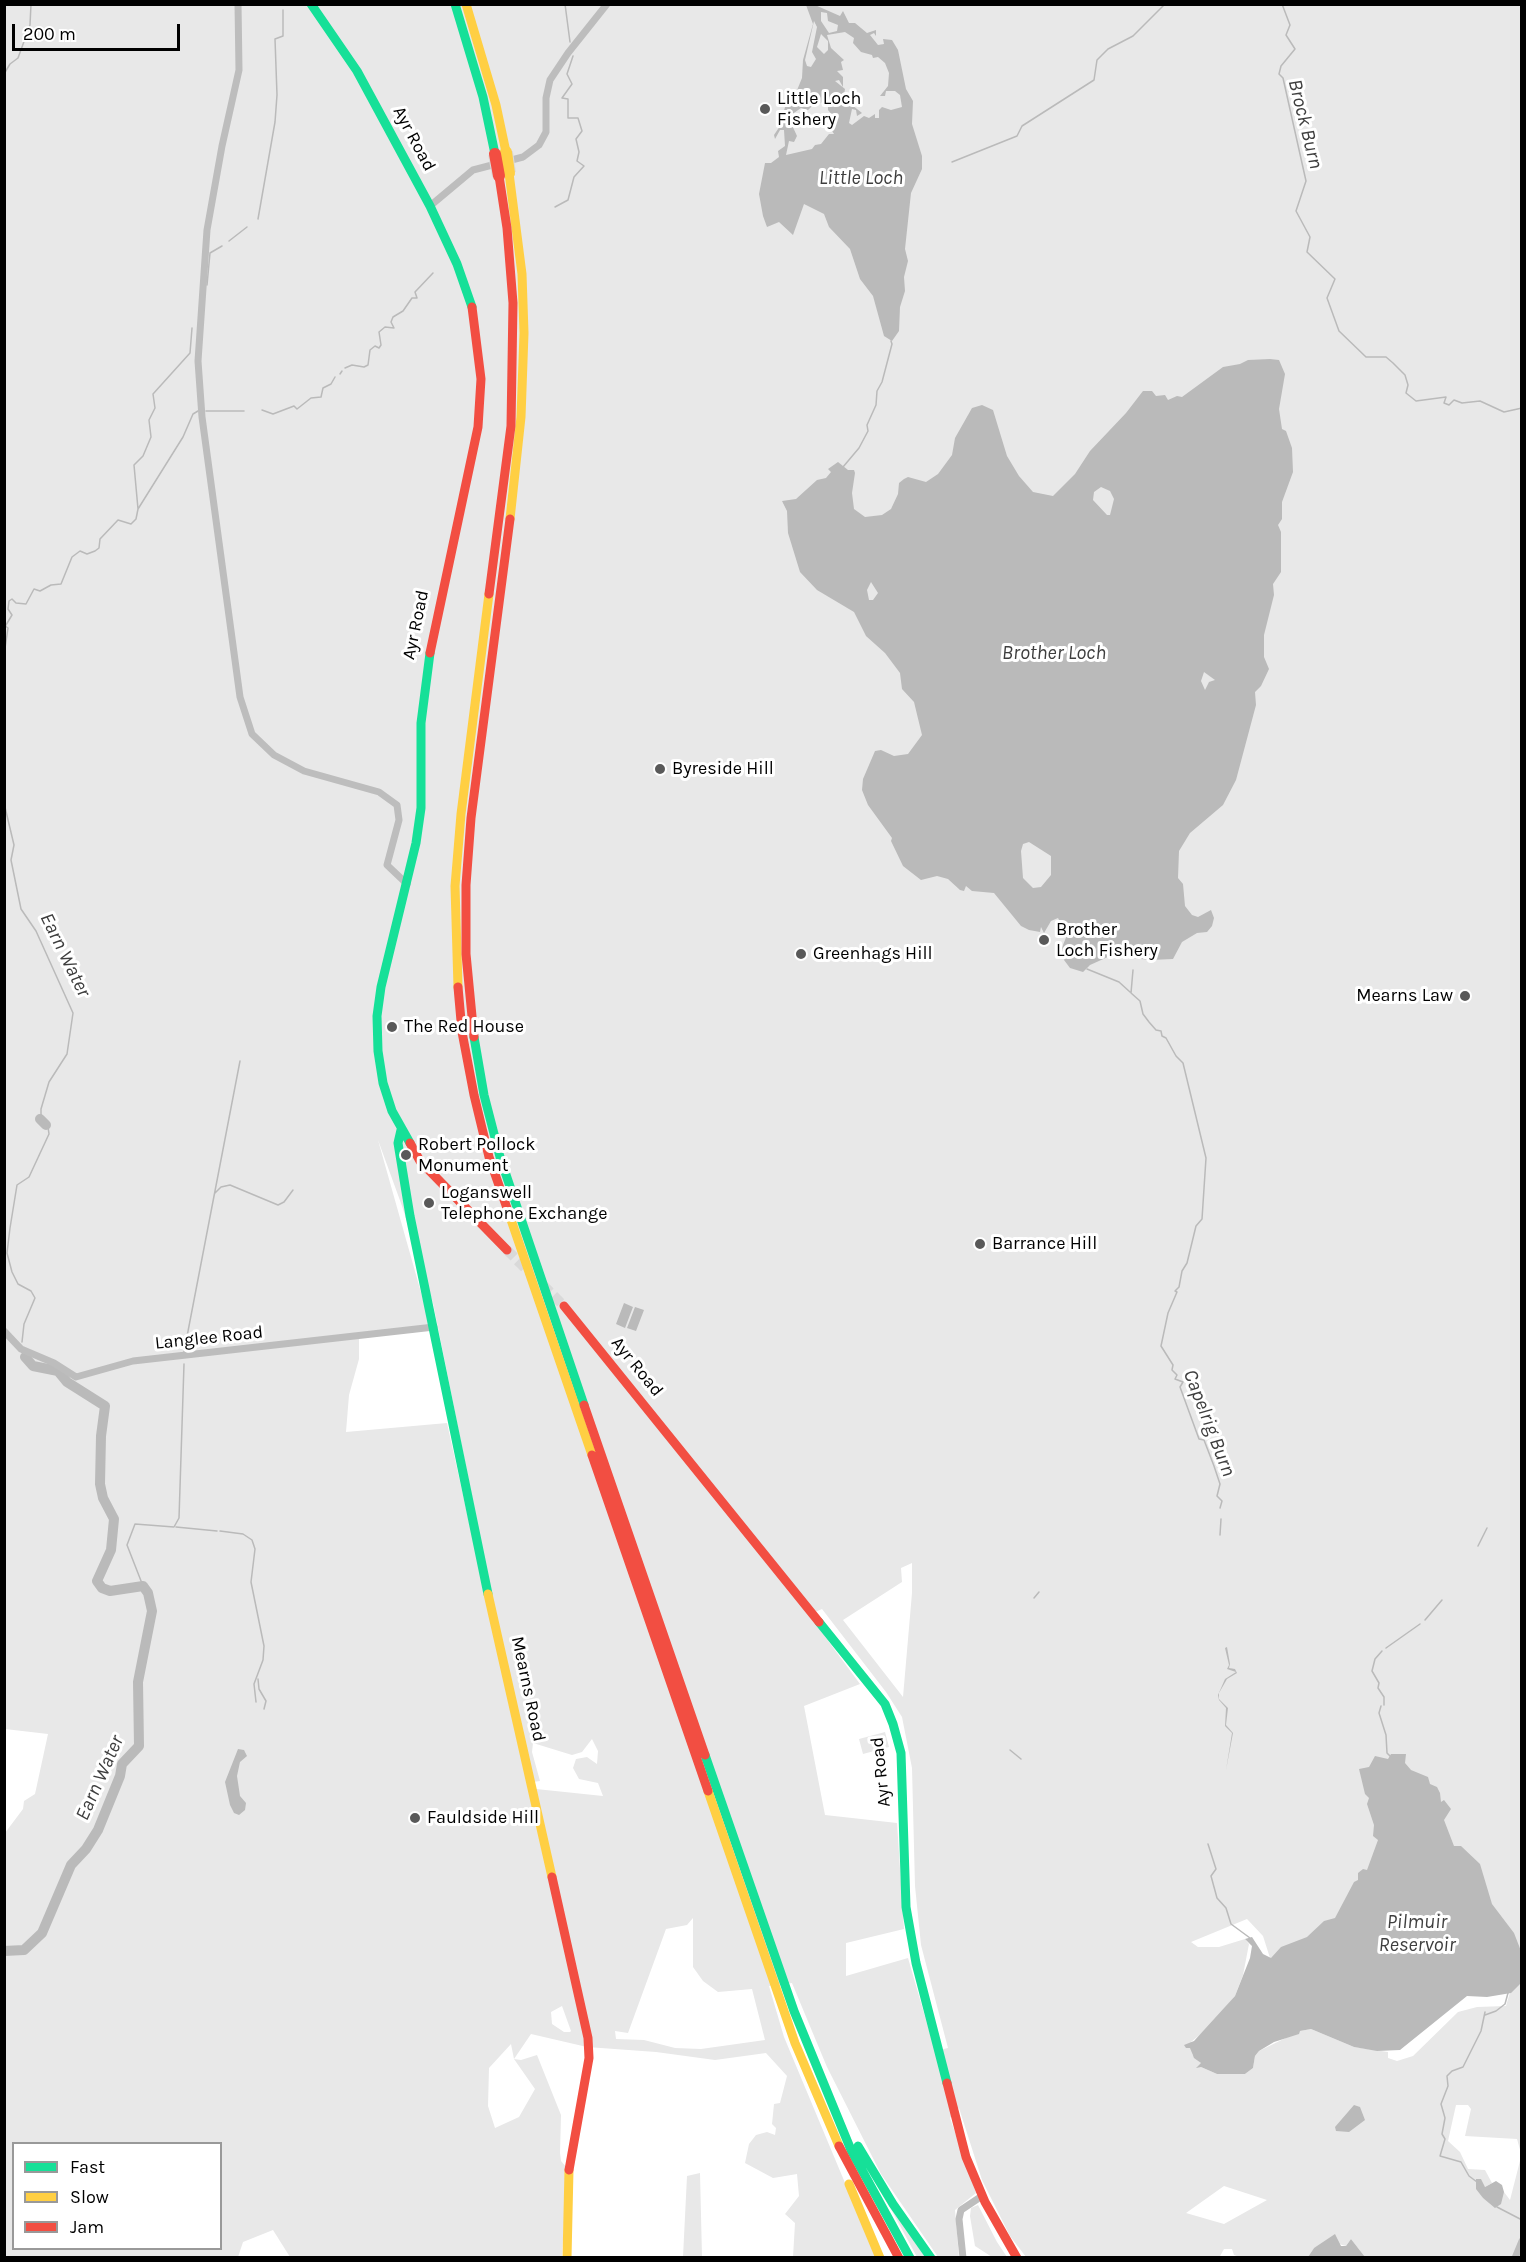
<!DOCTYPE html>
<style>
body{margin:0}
#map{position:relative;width:1526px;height:2262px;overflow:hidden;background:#fff;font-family:Karla,sans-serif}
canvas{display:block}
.frame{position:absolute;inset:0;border:6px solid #000;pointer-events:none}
.legend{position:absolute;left:12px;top:2142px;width:210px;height:108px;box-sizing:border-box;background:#fff;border:2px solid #999;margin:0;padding:8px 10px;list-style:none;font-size:18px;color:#000}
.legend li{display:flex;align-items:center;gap:12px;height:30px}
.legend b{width:30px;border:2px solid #999}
.scale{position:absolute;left:12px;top:24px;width:168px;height:27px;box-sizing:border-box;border:3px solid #000;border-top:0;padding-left:8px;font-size:18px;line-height:21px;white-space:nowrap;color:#000;-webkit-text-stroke:4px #fff;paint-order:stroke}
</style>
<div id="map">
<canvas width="1526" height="2262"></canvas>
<div class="frame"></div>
<ul class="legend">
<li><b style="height:8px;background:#16e098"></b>Fast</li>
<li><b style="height:8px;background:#ffcf43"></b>Slow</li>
<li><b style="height:8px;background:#f24e42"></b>Jam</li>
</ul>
<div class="scale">200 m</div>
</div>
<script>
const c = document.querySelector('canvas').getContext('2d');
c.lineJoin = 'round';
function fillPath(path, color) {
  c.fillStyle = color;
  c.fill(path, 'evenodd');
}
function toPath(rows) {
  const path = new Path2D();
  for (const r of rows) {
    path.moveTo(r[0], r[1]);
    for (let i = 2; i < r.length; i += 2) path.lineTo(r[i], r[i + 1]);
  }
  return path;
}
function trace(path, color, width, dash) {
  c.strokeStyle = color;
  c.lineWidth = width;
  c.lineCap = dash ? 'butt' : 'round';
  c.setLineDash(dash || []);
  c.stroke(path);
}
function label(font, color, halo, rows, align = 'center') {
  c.font = font + ' Karla,sans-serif';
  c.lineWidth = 6;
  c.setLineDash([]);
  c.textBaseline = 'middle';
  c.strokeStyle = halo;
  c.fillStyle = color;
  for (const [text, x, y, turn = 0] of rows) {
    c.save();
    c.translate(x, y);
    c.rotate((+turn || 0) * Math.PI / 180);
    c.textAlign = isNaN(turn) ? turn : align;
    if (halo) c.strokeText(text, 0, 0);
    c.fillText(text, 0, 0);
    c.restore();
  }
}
const green = toPath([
 [5,5,1521,5,1521,2153,1517,2139,1465,2136,1471,2109,1468,2105,1456,2105,1448,2141,1460,2152,1468,2169,1485,2170,1492,2183,1485,2187,1477,2180,1480,2192,1483,2198,1497,2205,1504,2192,1510,2200,1521,2157,1521,2257,1365,2257,1351,2239,1346,2246,1339,2244,1314,2248,1308,2257,1240,2257,1234,2255,1232,2249,1224,2249,1219,2258,1026,2257,1010,2236,982,2180,959,2108,950,2118,976,2193,955,2210,959,2257,938,2257,881,2174,827,2067,792,1983,769,1986,784,2037,876,2257,793,2257,795,2223,785,2214,799,2196,797,2174,773,2178,745,2163,749,2144,756,2135,767,2132,775,2135,776,2128,772,2124,774,2104,780,2103,787,2076,766,2053,715,2060,656,2052,587,2047,531,2034,514,2059,521,2060,537,2055,561,2115,560,2153,561,2161,567,2168,562,2257,290,2257,273,2230,243,2242,238,2257,5,2257,5,1833,23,1809,24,1801,35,1794,48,1734,5,1729],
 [378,1140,402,1206,433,1303,495,1611,533,1782,540,1781,532,1752,533,1743,572,1755,582,1752,592,1739,598,1751,597,1764,587,1757,576,1759,573,1768,579,1779,598,1783,603,1796,536,1789,538,1833,447,1423,346,1432,349,1395,359,1359,359,1338,431,1328],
 [912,1563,912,1593,903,1697,843,1620,902,1582,901,1568],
 [822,1609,886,1692,902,1717,912,1768,915,1886,921,1945,948,2048,935,2051,908,1958,846,1976,846,1943,904,1929,897,1823,825,1815,804,1706,860,1684,809,1615],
 [693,1918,693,1967,703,1981,718,1992,752,1989,765,2040,701,2049,675,2048,644,2040,616,2039,615,2031,628,2033,666,1929,687,1925],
 [1247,1919,1263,1936,1270,1958,1513,1982,1506,2006,1477,2007,1458,2012,1413,2056,1397,2061,1388,2058,1388,2052,1354,2047,1311,2029,1300,2031,1259,2051,1255,2056,1253,2068,1245,2074,1217,2074,1201,2067,1201,2063,1192,2054,1191,2042,1208,2028,1235,1996,1243,1975,1249,1944,1245,1939,1219,1947,1198,1947,1191,1942],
 [562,2006,571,2031,570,2032,564,2032,552,2024,551,2012],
 [511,2044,514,2059,535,2089,519,2117,495,2128,488,2106,489,2068],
 [14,2144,220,2144,220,2248,14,2248],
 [1224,2186,1267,2200,1224,2224,1186,2213],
 [885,1732,889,1747,863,1754,859,1739],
 [700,2173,702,2257,683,2257,687,2176],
 [881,2191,925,2257,917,2257],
 [978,2205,997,2242,1007,2257,992,2257,975,2246,970,2216,971,2208]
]);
const water = toPath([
 [806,5,815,5,840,16,843,11,849,23,855,23,867,33,876,30,876,36,874,33,870,35,878,45,884,44,883,39,892,40,898,50,906,89,913,101,912,124,922,156,922,169,911,193,905,249,908,261,904,277,905,291,900,307,899,331,892,341,884,336,873,296,860,279,850,249,829,227,824,214,804,204,793,235,779,222,767,227,763,216,759,194,765,163,771,163,779,157,778,151,785,146,784,130,780,130,775,139,774,135,780,126,785,107,793,100,802,78,803,60,813,24],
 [821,12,827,13,828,21,838,25,837,31,829,33,821,21],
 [814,21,817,27,812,52,816,59,811,67,807,66,805,60],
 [845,32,854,38,853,43,861,52,872,55,873,58,878,57,885,63,889,73,888,86,880,96,885,96,886,91,895,91,900,95,902,107,891,110,882,107,879,110,879,118,875,118,875,114,869,118,864,116,852,125,849,123,852,109,856,110,857,116,862,113,852,105,848,97,844,95,845,89,835,81,839,80,843,87,843,77,837,71,843,70,841,62,844,60,831,48,827,35],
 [821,34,828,41,828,50,824,54,817,47],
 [828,102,828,110,833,116,834,125,831,129,834,134,829,134,821,144,815,145,812,149,786,155,789,141,794,142,797,136,791,123,791,115,801,108,808,110,815,103],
 [1270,359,1279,360,1285,374,1279,409,1282,429,1286,431,1292,448,1293,472,1282,502,1282,519,1278,525,1281,532,1281,572,1273,584,1274,595,1264,635,1264,657,1269,669,1261,686,1255,692,1256,705,1236,780,1223,805,1190,833,1179,851,1178,878,1183,884,1185,906,1192,915,1198,917,1211,910,1214,918,1212,926,1207,932,1197,933,1182,942,1173,959,1151,960,1110,956,1090,965,1083,972,1070,968,1064,960,1067,955,1061,950,1067,935,1058,918,1051,921,1044,933,1041,927,1040,932,1029,930,1021,926,994,893,972,891,966,886,964,891,960,890,948,879,937,876,921,880,903,866,891,841,892,838,868,805,862,790,863,779,875,751,881,750,894,756,908,754,922,735,914,702,902,689,900,673,885,653,866,636,854,612,817,590,800,572,788,533,787,511,782,501,796,499,817,480,826,478,831,472,828,469,838,462,848,470,854,470,855,473,852,493,854,509,865,517,882,515,891,509,898,494,899,483,904,479,908,477,926,482,938,474,952,455,955,438,972,408,982,405,993,410,1007,456,1019,476,1033,492,1053,496,1075,474,1090,451,1126,413,1143,391,1152,391,1156,396,1165,395,1168,400,1177,396,1182,397,1223,367,1240,364,1248,360],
 [1101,487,1110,491,1114,499,1110,515,1107,515,1093,500,1094,492],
 [871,582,878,593,873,600,869,600,867,590],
 [1204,672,1215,680,1209,682,1205,690,1201,681],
 [1029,842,1051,856,1051,875,1041,887,1033,888,1023,878,1021,851,1023,844],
 [624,1303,633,1307,625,1328,616,1324],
 [635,1307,644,1310,636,1331,627,1328],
 [1227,1647,1230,1664,1229,1668,1235,1669,1237,1673,1227,1679,1219,1693,1219,1699,1228,1708,1226,1725,1233,1733,1226,1770,1232,1733,1225,1726,1226,1708,1219,1700,1218,1695,1225,1679,1236,1672,1227,1669,1229,1665,1225,1648],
 [238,1749,244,1750,247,1756,240,1762,237,1776,240,1796,246,1803,245,1810,239,1815,234,1813,230,1805,225,1782],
 [1391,1754,1406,1754,1405,1763,1411,1770,1428,1777,1430,1784,1437,1787,1440,1793,1441,1802,1444,1800,1451,1809,1444,1820,1454,1846,1461,1846,1480,1864,1492,1904,1514,1933,1521,1951,1520,1984,1511,1993,1487,1997,1467,1996,1400,2050,1377,2051,1354,2047,1311,2029,1300,2031,1299,2034,1274,2042,1259,2051,1255,2056,1253,2068,1245,2074,1217,2074,1201,2067,1196,2068,1201,2063,1194,2058,1190,2048,1186,2048,1184,2045,1194,2041,1235,1996,1250,1958,1252,1946,1245,1939,1252,1937,1263,1954,1271,1958,1281,1947,1307,1937,1324,1921,1335,1918,1354,1882,1358,1880,1358,1873,1363,1869,1367,1870,1378,1840,1373,1836,1374,1825,1367,1804,1369,1798,1365,1794,1359,1769,1369,1767,1375,1756,1388,1759],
 [1354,2105,1360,2107,1365,2120,1349,2132,1336,2131,1335,2127],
 [1476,2179,1481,2179,1485,2187,1496,2181,1502,2185,1504,2192,1501,2204,1495,2208,1483,2198,1476,2189],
 [1335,2234,1341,2246,1346,2246,1351,2239,1365,2257,1308,2257,1314,2248]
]);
const stream = toPath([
 [565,4,570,42],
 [1282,4,1290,25,1286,35,1295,49,1281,66,1279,74,1283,78,1306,181,1296,211,1310,237,1307,252,1335,279,1327,298,1339,331,1366,357,1386,357,1393,363,1405,375,1408,385,1406,393,1416,401,1446,397,1444,403,1449,405,1454,400,1462,403,1480,401,1504,412,1522,408],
 [4,74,10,64,18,58,30,25,31,4],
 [952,162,1017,136,1022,126,1094,80,1097,60,1108,49,1133,36,1165,4],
 [555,207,568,200,574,177,584,166,577,161,579,152,576,139,582,131,578,118,568,118,568,99,562,98,572,84,567,74,573,56],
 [258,219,275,122,277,95,275,39,283,36,283,10],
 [229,241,247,227],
 [207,285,210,253,222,246],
 [345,368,352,365,364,367,368,365,370,350,375,346,379,348,381,345,379,332,385,327,394,328,391,322,393,317,403,311,412,298,417,298,415,292,433,273],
 [340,374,342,371],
 [262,410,273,414,294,406,297,409,311,398,321,397,323,388,331,384,335,377],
 [206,411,244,411],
 [843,467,859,448,868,431,867,425,876,405,877,391,882,382,892,344,891,341],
 [138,509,134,465,143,456,151,437,149,420,155,408,153,394,190,353,192,328],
 [4,625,8,628,4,655],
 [6,625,12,615,8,609,9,601,12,599,16,603,26,604,34,589,40,591,51,585,61,584,72,557,80,551,87,554,95,551,99,548,100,539,118,520,131,524,136,519,138,509,183,437,193,414,198,411],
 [4,803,14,845,11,860,21,909,36,931,73,1013,67,1054,49,1082,41,1109,41,1122,48,1127,49,1134,29,1177,17,1185,10,1228,7,1253,12,1272,18,1284,31,1291,35,1298,24,1324,22,1342],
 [1087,969,1119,982,1130,992],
 [1133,970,1131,993,1140,1001,1143,1014,1149,1022,1156,1030,1161,1031,1162,1036,1166,1038,1176,1056,1183,1063,1206,1158,1202,1219,1196,1226,1187,1263,1182,1271,1179,1287,1175,1291,1177,1292,1168,1313,1161,1346,1173,1365,1172,1370,1177,1375,1175,1379,1183,1382,1180,1387,1199,1439,1204,1440,1214,1466,1220,1484,1217,1496,1222,1501,1220,1508],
 [215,1193,221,1187,230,1185,278,1205,284,1202,293,1190],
 [184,1352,240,1061],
 [176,1527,217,1531],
 [220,1531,243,1534,252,1540,255,1549,251,1582,264,1646,263,1660,254,1684,256,1702],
 [1220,1535,1221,1519],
 [1478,1546,1487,1528],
 [143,1586,127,1545,135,1524,174,1527,179,1518,184,1364],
 [1034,1598,1039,1592],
 [1425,1620,1442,1600],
 [1386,1648,1420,1624],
 [1382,1651,1375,1659,1372,1671,1379,1683,1378,1688,1384,1697,1384,1705],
 [258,1679,259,1689,266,1701,264,1709],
 [1381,1706,1379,1713,1386,1735,1387,1753,1390,1756],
 [1010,1750,1021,1759],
 [1208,1844,1216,1869,1211,1876,1217,1898,1226,1908,1231,1924,1250,1938],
 [1485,2015,1496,2011,1505,2004,1508,1993],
 [1477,2182,1469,2176,1461,2162,1440,2156,1445,2139,1442,2134,1445,2118,1441,2104,1448,2086,1447,2076,1452,2071,1463,2067,1481,2031,1485,2012],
 [1497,2207,1522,2220]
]);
const river = toPath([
 [40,1119,46,1125],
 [4,1951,24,1950,42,1933,71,1865,86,1849,98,1830,120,1776,122,1764,139,1746,138,1682,152,1611,148,1593,143,1586,110,1591,102,1588,97,1581,111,1550,114,1519,103,1498,100,1484,101,1436,105,1406,67,1382,58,1371,33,1366,25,1357]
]);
const primaryTunnel = toPath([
 [507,1250,529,1272],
 [543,1285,564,1306]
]);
const street = toPath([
 [238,4,239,70,222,146,207,230,198,361,202,417,240,697,252,734,274,755,304,771,379,792,397,805,399,820,387,865,407,884],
 [430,206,473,170,523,157,539,145,546,132,546,98,550,80,568,53,607,4],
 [4,1331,21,1349,54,1363,76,1377,133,1361,434,1327],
 [963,2258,959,2219,961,2210,982,2196],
 [1515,2258,1522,2241]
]);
const fast = toPath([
 [311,4,357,71,430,206,457,264,472,307],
 [455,4,483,97,495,154],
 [474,1037,484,1095,500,1157,584,1405],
 [401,1130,398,1143,410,1216,488,1594],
 [410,1143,392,1111,383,1083,378,1051,377,1016,381,987,416,843,421,808,421,723,430,653],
 [819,1622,885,1704,893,1724,901,1753,906,1907,916,1963,947,2083],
 [705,1755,794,2011,851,2150,910,2258],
 [858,2146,893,2204,931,2258]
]);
const slow = toPath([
 [466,4,496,105,506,152],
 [509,173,522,274,524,333,521,417,510,519],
 [458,987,455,886,461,814,489,594],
 [508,1211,592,1455],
 [488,1594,552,1877],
 [708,1791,795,2043,839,2146],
 [849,2184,880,2258],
 [567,2258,569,2170]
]);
const jam = toPath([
 [489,594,511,426,513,303,507,228,499,176],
 [430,653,478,427,481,379,472,307],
 [458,987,462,1032,474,1095,489,1157,508,1211],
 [474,1037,466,954,466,885,471,818,510,519],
 [410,1143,420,1161,507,1250],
 [564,1306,819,1622],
 [584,1405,705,1755],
 [592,1455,708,1791],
 [552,1877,588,2038,589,2058,569,2170],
 [947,2083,966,2157,985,2202,1017,2258],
 [839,2146,899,2258]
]);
const slowBridge = toPath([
 [506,152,509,173]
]);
const jamBridge = toPath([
 [495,154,499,176]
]);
const markers = [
 [765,109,6,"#595959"],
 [660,769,6,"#595959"],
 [1044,940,6,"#595959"],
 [801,954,6,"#595959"],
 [1465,996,6,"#595959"],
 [392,1027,6,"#595959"],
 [406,1155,6,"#595959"],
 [429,1203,6,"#595959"],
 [980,1244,6,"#595959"],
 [415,1818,6,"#595959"]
];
const poiNames = [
 ["Little Loch",777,99],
 ["Fishery",777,120],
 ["Byreside Hill",672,769],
 ["Brother",1056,930],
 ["Loch Fishery",1056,951],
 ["Greenhags Hill",813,954],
 ["Mearns Law",1453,996,"right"],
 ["The Red House",404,1027],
 ["Robert Pollock",418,1145],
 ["Monument",418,1166],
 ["Loganswell",441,1193],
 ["Telephone Exchange",441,1214],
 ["Barrance Hill",992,1244],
 ["Fauldside Hill",427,1818]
];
const streetNames = [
 ["Ayr Road",414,139,62],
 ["Ayr Road",416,625,-78],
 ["Langlee Road",209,1338,-6],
 ["Ayr Road",637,1367,51],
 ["Mearns Road",528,1689,78],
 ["Ayr Road",881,1772,-96]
];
const waterNames = [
 ["Brock Burn",1305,124,76],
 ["Little Loch",861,178],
 ["Brother Loch",1054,653],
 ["Earn Water",65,955,64],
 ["Capelrig Burn",1209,1423,69],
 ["Earn Water",100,1778,-66],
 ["Pilmuir",1417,1922],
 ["Reservoir",1417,1945]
];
fillPath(green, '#e8e8e8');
fillPath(water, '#bababa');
trace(stream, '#bababa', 1.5);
trace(river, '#bababa', 10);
trace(primaryTunnel, '#d9d9d9', 10, [10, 5]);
trace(street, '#bdbdbd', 7);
trace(fast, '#16e098', 9);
trace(slow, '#ffcf43', 9);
trace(jam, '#f24e42', 9);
trace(slowBridge, '#dbdbdb', 14, []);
trace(jamBridge, '#dbdbdb', 14, []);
trace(slowBridge, '#ffcf43', 12);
trace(jamBridge, '#f24e42', 12);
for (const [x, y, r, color] of markers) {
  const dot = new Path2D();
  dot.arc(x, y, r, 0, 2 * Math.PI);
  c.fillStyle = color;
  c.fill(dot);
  trace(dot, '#fff', 2);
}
label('18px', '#000', '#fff', poiNames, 'left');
label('18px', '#000', '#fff', streetNames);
label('italic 20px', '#3e3e3e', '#fff', waterNames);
</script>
